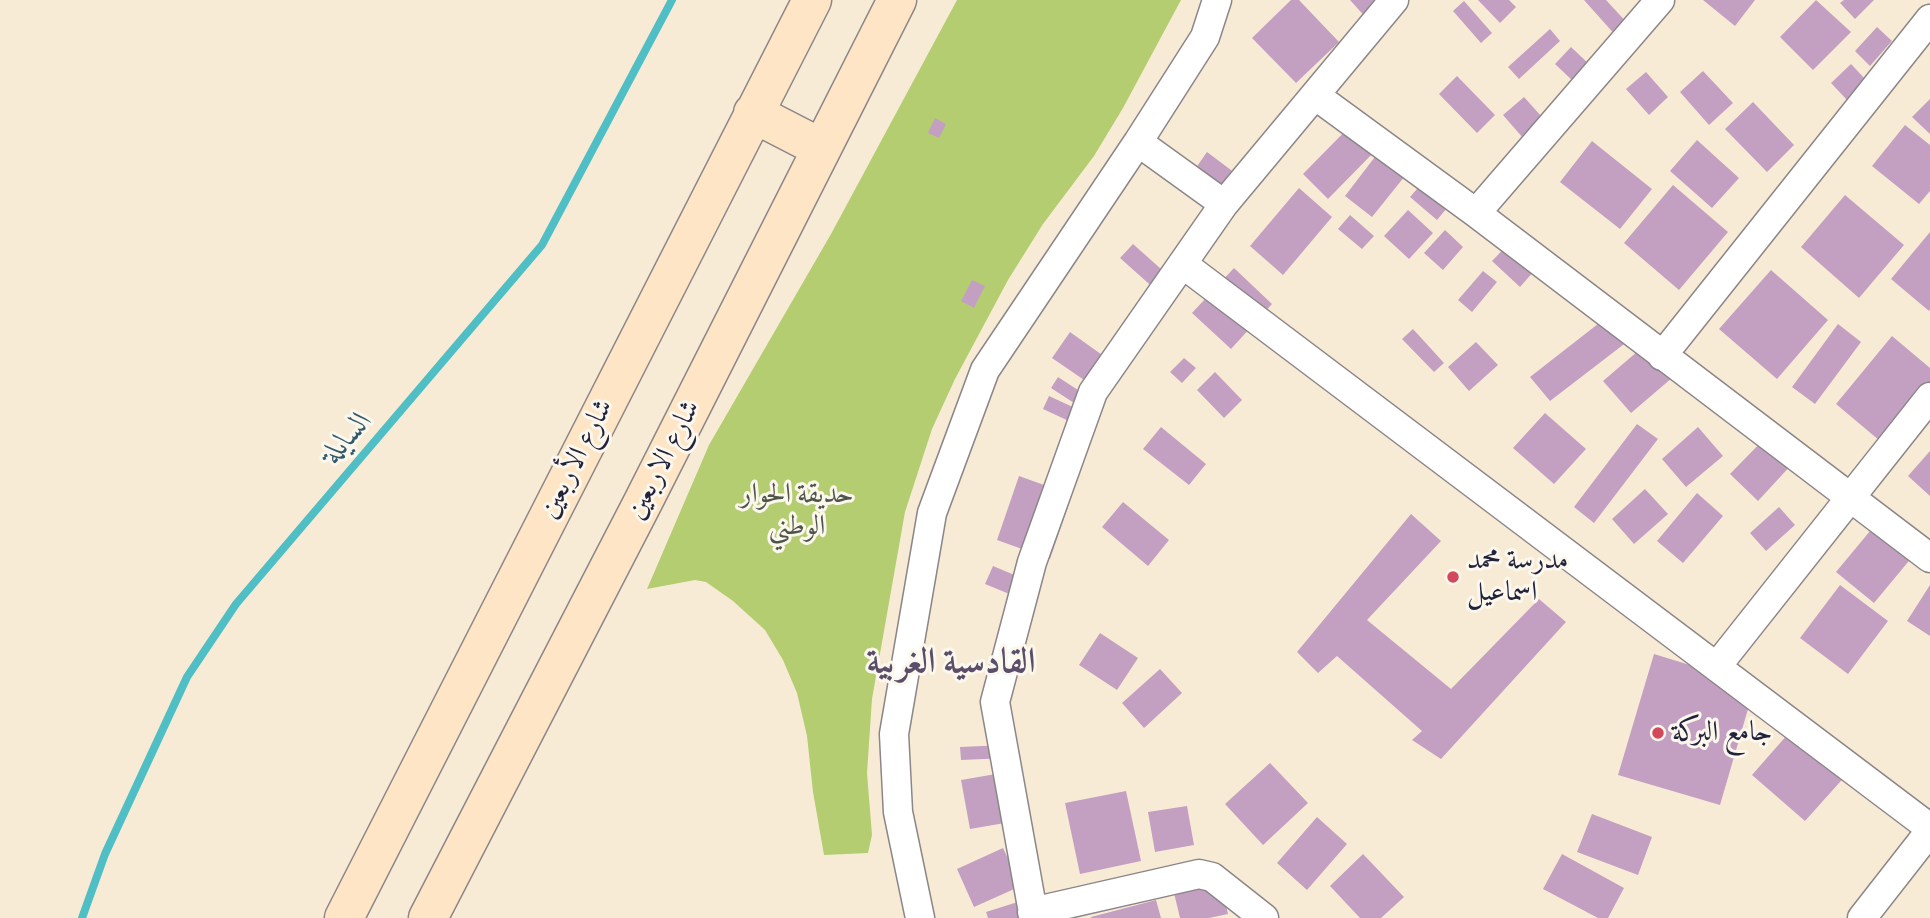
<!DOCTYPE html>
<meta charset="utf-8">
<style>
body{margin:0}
canvas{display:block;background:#f7ebd6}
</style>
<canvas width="1930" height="918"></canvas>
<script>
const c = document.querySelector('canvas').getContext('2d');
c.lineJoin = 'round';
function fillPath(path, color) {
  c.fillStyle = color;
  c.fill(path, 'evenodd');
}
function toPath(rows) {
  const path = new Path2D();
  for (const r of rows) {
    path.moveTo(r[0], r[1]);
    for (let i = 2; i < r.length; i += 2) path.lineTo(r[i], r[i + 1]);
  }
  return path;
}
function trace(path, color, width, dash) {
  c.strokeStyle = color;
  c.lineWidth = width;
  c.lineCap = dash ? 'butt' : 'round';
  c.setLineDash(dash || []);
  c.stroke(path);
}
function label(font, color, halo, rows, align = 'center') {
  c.font = font + ' "IM FELL Great Primer",Amiri,serif';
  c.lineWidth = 6;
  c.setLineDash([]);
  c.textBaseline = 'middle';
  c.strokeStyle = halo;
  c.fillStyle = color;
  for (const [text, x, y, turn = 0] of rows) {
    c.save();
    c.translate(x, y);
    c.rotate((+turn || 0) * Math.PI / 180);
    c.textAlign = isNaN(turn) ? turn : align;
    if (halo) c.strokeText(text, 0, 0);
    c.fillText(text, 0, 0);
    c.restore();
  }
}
const green = toPath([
 [957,0,1181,0,1123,108,1094,156,1043,224,1008,280,955,379,932,429,905,512,872,699,867,773,872,835,868,853,824,855,813,792,807,736,797,693,783,660,765,630,733,601,706,582,695,580,647,589,709,445,831,234]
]);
const stream = toPath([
 [82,918,105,854,187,677,236,604,542,245,672,0]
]);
const building = toPath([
 [1291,0,1299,0,1339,42,1296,83,1252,38],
 [1350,0,1392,0,1368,20],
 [1478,0,1509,0,1516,7,1500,23],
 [1584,0,1606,0,1630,26,1617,37],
 [1703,0,1755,0,1735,26],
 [1816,0,1851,32,1813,70,1780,37],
 [1844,0,1874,0,1855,19,1840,3],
 [1464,1,1492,33,1481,43,1453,11],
 [1877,27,1892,41,1870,66,1855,51],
 [1550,29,1560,41,1519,79,1508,67],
 [1571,47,1590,65,1574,82,1555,64],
 [1851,64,1866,80,1847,100,1831,83],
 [1703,71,1733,103,1709,125,1680,92],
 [1646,72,1668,97,1649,115,1626,89],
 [1457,76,1495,115,1477,133,1439,94],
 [1524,97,1551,127,1530,146,1503,115],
 [1930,99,1930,134,1912,117],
 [1753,102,1794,145,1767,172,1725,129],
 [935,118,946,124,939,138,928,133],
 [1354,122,1379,147,1328,199,1303,174],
 [1905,125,1930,145,1930,191,1919,204,1872,166],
 [1697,140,1739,178,1712,208,1670,171],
 [1592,141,1652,189,1620,229,1560,182],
 [1381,149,1409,171,1372,217,1345,196],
 [1207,152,1239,176,1217,205,1186,182],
 [1431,173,1457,196,1437,220,1410,197],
 [1673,185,1728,232,1679,290,1624,243],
 [1299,188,1332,217,1283,275,1250,246],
 [1845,195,1904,245,1859,298,1801,247],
 [1408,210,1433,233,1409,259,1384,236],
 [1350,215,1374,236,1362,249,1338,229],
 [1445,230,1463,247,1443,270,1424,253],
 [1930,232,1930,309,1929,311,1891,279],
 [1514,238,1541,263,1520,287,1492,261],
 [1133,244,1170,277,1157,291,1120,258],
 [1234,268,1272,304,1231,349,1192,313],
 [1771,270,1828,320,1777,379,1719,329],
 [1483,271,1497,282,1472,312,1458,300],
 [972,280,985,286,974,308,961,301],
 [1612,313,1632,338,1550,401,1530,377],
 [1838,324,1861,342,1815,404,1792,387],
 [1413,329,1444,363,1434,372,1402,339],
 [1070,332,1105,357,1087,382,1052,358],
 [1659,333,1686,366,1631,413,1603,381],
 [1892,336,1930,368,1930,394,1886,446,1836,404],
 [1476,342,1498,365,1469,391,1448,367],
 [1184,358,1196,368,1182,383,1170,372],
 [1215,372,1242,400,1224,418,1197,390],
 [1058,377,1098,403,1091,414,1051,388],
 [1049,396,1090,415,1084,428,1043,409],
 [1545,413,1586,449,1554,484,1513,448],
 [1637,424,1658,439,1594,523,1574,507],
 [1161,427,1206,464,1189,485,1143,449],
 [1698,427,1723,456,1686,487,1662,459],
 [1766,437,1793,463,1758,501,1730,474],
 [1930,451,1930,496,1908,476],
 [1019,476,1072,495,1050,559,997,540],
 [1645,489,1668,514,1634,544,1612,519],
 [1697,493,1723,516,1683,563,1657,541],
 [1123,502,1169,540,1148,566,1102,527],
 [1779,507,1795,525,1766,551,1750,533],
 [1411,514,1441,541,1367,620,1451,689,1539,599,1566,622,1441,759,1412,740,1422,731,1337,656,1318,673,1297,652],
 [1875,525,1913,556,1874,603,1836,572],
 [993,566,1031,582,1024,600,985,584],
 [1840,585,1888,621,1848,674,1800,638],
 [1930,585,1930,636,1907,621],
 [1100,633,1138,658,1117,690,1079,665],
 [1654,654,1755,685,1720,805,1618,775],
 [1160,669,1182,693,1144,728,1122,703],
 [1795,726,1848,773,1805,821,1752,775],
 [1006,745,1007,758,961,760,960,747],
 [1270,763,1308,803,1263,845,1225,804],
 [1019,770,1028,819,970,829,961,780],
 [1126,791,1141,861,1080,874,1065,803],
 [1187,806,1194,845,1155,852,1148,812],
 [1592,814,1652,837,1638,875,1577,852],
 [1317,817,1347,844,1307,890,1277,863],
 [1003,848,1021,886,974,907,957,869],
 [1363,854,1404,897,1381,918,1360,918,1330,886],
 [1562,854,1624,888,1608,918,1598,918,1543,889],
 [1221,883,1228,914,1209,918,1180,918,1174,893],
 [1024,900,1030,918,988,918,986,912],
 [1156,900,1161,918,1091,918,1091,917]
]);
const street = toPath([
 [1316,96,1476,213,1930,558],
 [1138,142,1224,204],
 [1476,213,1660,0],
 [1184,265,1930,828],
 [1662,356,1930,19],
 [1717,666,1930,397],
 [1032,912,1199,874,1212,877,1264,918],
 [920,918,898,812,894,734,932,513,985,370,1138,142,1205,37,1217,0],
 [1034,918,995,702,1032,562,1093,392,1224,204,1394,0],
 [1862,918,1930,831]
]);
const secondary = toPath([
 [753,113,821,148],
 [344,918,812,0],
 [428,918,643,502,897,0]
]);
const markers = [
 [1453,577,7,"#d1495b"],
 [1658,733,7,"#d1495b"]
];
const streetNames = [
 ["شارع الأربعين",577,459,-63],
 ["شارع الاربعين",664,460,-63]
];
const parkNames = [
 ["حديقة الحوار",797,495],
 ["الوطني",797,527]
];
const poiNames = [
 ["مدرسة محمد",1467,561],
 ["اسماعيل",1467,593],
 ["جامع البركة",1672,733]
];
const waterNames = [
 ["السايلة",348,438,-49]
];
const districtNames = [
 ["القادسية الغربية",951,663]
];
fillPath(green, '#b5cd71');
trace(stream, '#50bec5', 8);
fillPath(building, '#c3a0c2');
trace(street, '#8c8688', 31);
trace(secondary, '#8c8688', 41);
trace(street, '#fff', 28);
trace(secondary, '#fde5c5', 38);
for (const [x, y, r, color] of markers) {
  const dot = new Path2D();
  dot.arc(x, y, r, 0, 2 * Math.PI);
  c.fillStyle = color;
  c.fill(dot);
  trace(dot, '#fbf7ec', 2.5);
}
label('28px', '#22223b', '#fbf7ec', streetNames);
label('28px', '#4e554b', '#fbf7ec', parkNames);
label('28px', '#22223b', '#fbf7ec', poiNames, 'left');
label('italic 30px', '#32596b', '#fbf7ec', waterNames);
label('bold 35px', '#5a4e6a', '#fbf7ec', districtNames);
</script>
